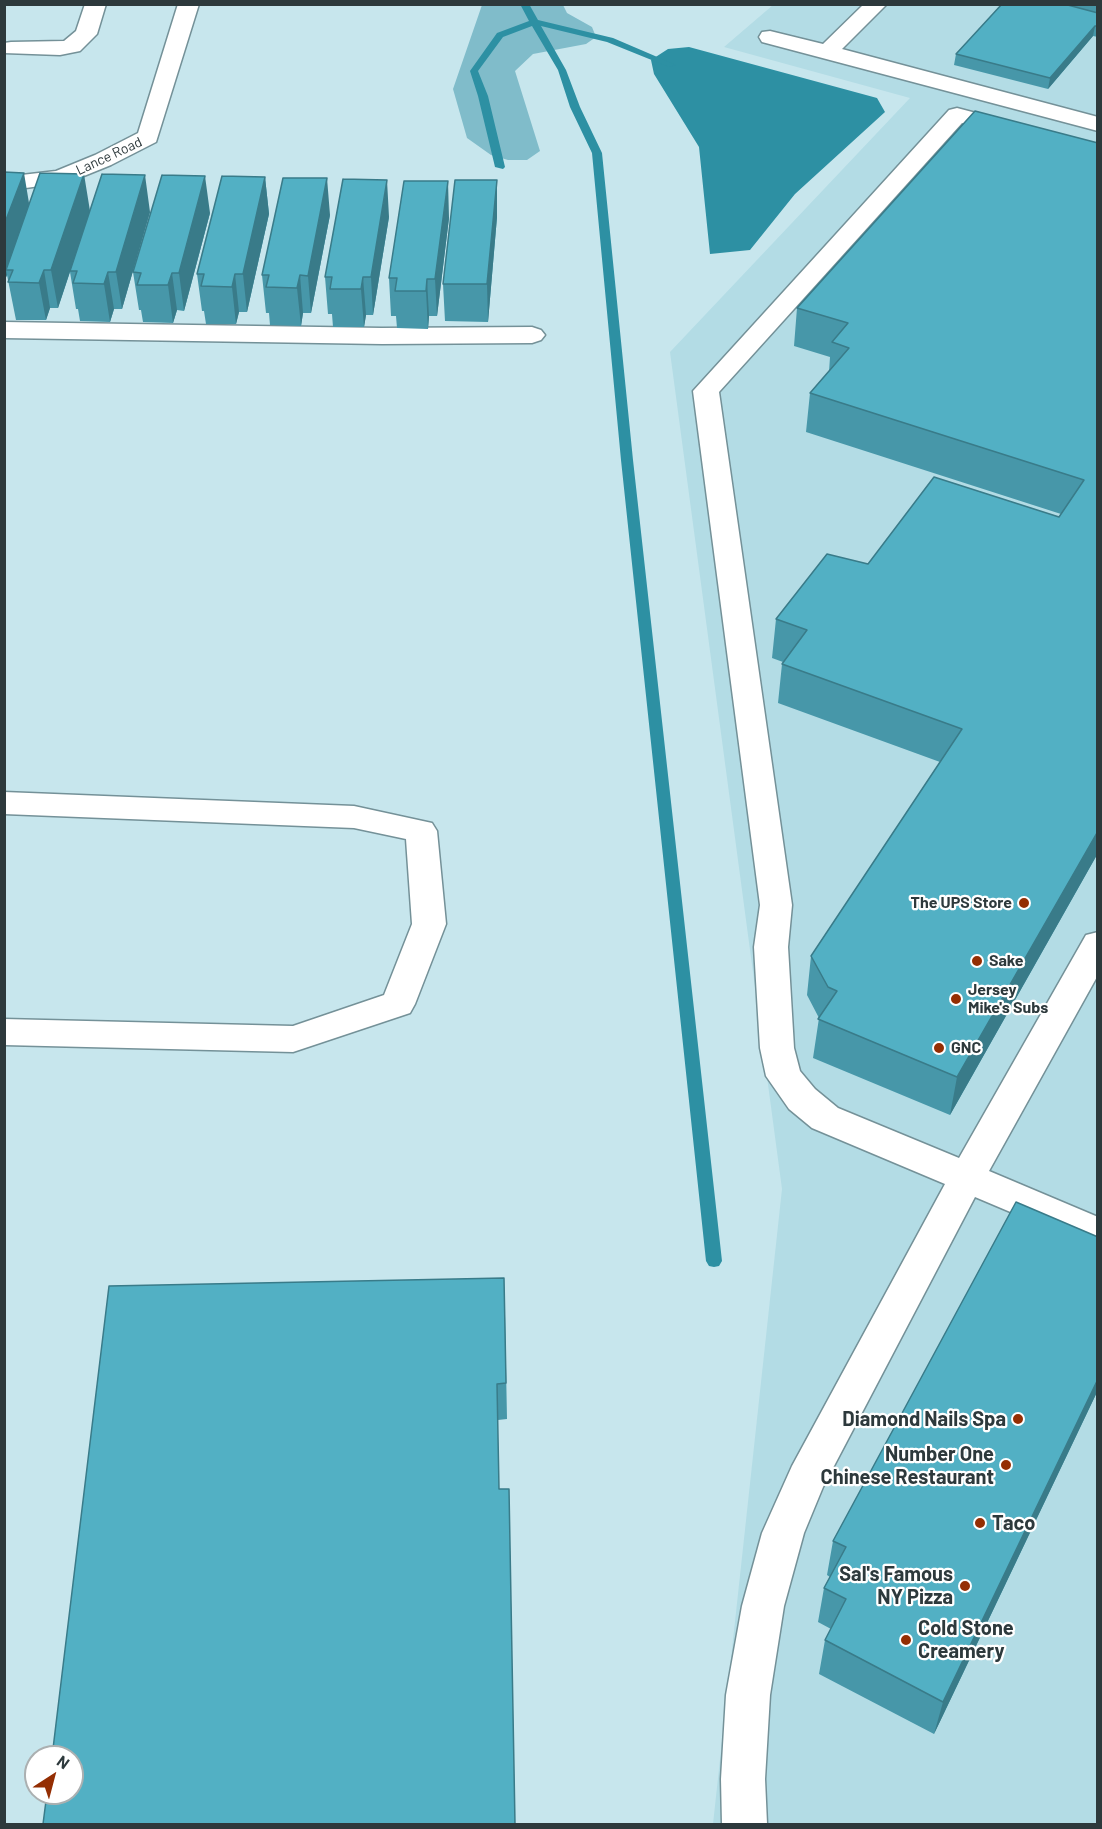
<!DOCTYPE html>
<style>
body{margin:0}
#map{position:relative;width:1102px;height:1829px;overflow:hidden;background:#c7e6ed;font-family:Barlow,sans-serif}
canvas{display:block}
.frame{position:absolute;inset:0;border:6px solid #2d393c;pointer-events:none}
.north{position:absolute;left:24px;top:1745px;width:60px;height:60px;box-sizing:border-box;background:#fff;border:2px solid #abb0b1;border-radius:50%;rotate:36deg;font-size:16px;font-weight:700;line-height:24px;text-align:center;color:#2d393c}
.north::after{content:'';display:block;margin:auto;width:21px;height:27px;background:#942e03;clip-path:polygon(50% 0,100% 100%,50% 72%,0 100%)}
</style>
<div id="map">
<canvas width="1102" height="1829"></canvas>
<div class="frame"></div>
<div class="north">N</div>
</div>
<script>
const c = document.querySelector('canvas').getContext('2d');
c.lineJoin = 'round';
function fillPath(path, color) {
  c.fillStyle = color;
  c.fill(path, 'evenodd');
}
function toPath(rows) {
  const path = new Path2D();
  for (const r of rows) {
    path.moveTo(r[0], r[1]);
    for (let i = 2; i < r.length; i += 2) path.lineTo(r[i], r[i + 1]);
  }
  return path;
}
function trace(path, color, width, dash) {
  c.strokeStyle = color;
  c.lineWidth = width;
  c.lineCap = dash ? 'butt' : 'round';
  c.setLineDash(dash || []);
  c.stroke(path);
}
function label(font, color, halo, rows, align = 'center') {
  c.font = font + ' Barlow,sans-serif';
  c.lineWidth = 4.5;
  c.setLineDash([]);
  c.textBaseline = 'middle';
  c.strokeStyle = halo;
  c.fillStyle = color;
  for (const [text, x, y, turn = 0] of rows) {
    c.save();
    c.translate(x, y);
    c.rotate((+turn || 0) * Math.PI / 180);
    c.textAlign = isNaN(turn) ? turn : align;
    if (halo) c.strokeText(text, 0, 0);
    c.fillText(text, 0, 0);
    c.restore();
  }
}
const built = toPath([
 [773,5,1097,5,1097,1824,713,1824,782,1189,670,352,910,98,724,47]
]);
const green = toPath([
 [482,5,563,5,567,13,592,27,596,37,586,44,533,54,515,71,540,151,527,160,508,160,491,155,467,138,453,89]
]);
const water = toPath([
 [689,47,877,98,885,112,795,194,750,250,710,254,699,147,654,74,651,60,668,49]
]);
const stream = toPath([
 [520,4,529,4,538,20,613,38,676,65,669,67,607,42,541,26,566,70,580,107,602,153,633,460,722,1261,719,1266,714,1267,709,1266,706,1261,621,460,592,153,570,107,558,70,532,26,503,37,478,71,488,96,505,167,503,169,495,167,478,96,470,71,497,33,529,21,520,4]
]);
const minor = toPath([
 [85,4,106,4,97,34,80,51,60,55,4,53,4,43,11,42,64,41,76,31,85,4],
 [178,4,199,4,156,142,111,165,69,182,4,191,4,177,56,171,95,155,138,133,178,4],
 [864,4,887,4,842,49,1098,117,1098,131,762,42,759,37,762,32,770,31,823,44,864,4],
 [957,108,1098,145,1098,159,962,123,719,392,792,905,788,947,794,1048,800,1071,815,1089,838,1108,959,1158,1086,935,1098,932,1098,975,989,1171,1098,1217,1098,1249,975,1197,823,1487,804,1533,784,1606,770,1695,765,1779,767,1824,722,1824,721,1779,726,1695,742,1606,762,1533,792,1466,945,1184,812,1128,789,1109,766,1076,760,1048,754,947,760,905,693,391,949,110,957,108],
 [4,322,382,328,532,327,541,330,545,335,541,340,532,343,382,344,4,338,4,322],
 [4,792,354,806,432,823,437,831,446,924,415,1004,410,1013,293,1052,4,1045,4,1019,293,1026,384,995,412,924,406,839,354,828,4,814,4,792]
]);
const wall = toPath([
 [1002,4,1098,4,1098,37,1093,36,1048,89,954,65,956,54],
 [1098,143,1098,853,950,1115,813,1058,819,1018,807,995,811,956,940,762,778,703,782,664,783,662,772,658,776,619,868,564,1059,517,1061,514,806,432,810,393,829,372,830,357,794,346,797,308],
 [4,172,29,204,90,210,150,212,122,309,114,309,110,322,80,321,78,309,76,309,70,272,58,308,50,308,46,320,16,320,7,275,4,282],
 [265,177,269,214,247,312,239,312,236,324,206,324,204,311,202,311,197,274],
 [497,180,497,217,488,322,445,321,443,284],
 [210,213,184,311,177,310,173,323,143,322,141,310,139,310,133,272],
 [330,215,311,313,303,313,301,326,270,325,269,313,266,313,262,275],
 [389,217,373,315,366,315,364,327,333,327,332,314,328,314,325,277],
 [449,218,437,316,429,316,428,329,397,328,396,316,391,316,389,278],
 [1098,1237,1098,1390,934,1734,819,1674,825,1640,831,1629,818,1622,824,1588,830,1577,827,1575,833,1541],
 [505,1315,507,1419,498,1420,43,1824]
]);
const shadedWall = toPath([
 [1095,26,1093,36,1048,89,1050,78],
 [24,173,30,209,6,270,7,275,4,282,4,225],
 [84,174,90,211,58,308,51,270],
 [145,175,150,212,122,309,116,272],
 [205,176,210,213,184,311,179,273],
 [265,177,269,214,247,312,243,274],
 [327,178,330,215,311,313,308,276],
 [387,180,389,217,373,315,371,277],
 [497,180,497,217,488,322,487,284],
 [448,181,449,218,437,316,435,279],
 [44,270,50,308,46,320,39,283],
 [108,272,114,309,110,322,104,284],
 [172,273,177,310,173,323,168,285],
 [235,274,239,312,236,324,232,287],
 [300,275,303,313,301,326,297,288],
 [363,277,366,315,364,327,361,289],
 [427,279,429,316,428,329,426,291],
 [1098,831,1098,853,950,1115,957,1077],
 [1098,1379,1098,1390,934,1734,943,1702]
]);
const building = toPath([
 [1002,4,1064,4,1098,13,1098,26,1095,26,1050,78,956,54,1002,4],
 [975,111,1098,143,1098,831,957,1077,818,1019,837,991,828,987,811,956,962,729,782,664,807,630,776,619,827,554,868,564,934,477,1059,517,1084,480,810,393,849,348,832,342,848,323,797,308,975,111],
 [4,172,24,173,4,225,4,172],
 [40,173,84,174,51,270,44,270,39,283,8,282,13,270,6,270,40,173],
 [102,174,145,175,116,272,108,272,104,284,73,283,77,271,70,271,102,174],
 [162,175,205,176,179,273,172,273,168,285,137,285,141,273,133,272,162,175],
 [222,176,265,177,243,274,235,274,232,287,201,286,204,274,197,274,222,176],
 [283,178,327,178,308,276,300,275,297,288,266,287,269,275,262,275,283,178],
 [343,179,387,180,371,277,363,277,361,289,330,289,332,277,325,277,343,179],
 [455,180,497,180,487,284,443,284,455,180],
 [404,181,448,181,435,279,427,279,426,291,395,291,397,278,389,278,404,181],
 [1016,1202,1098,1237,1098,1379,943,1702,825,1640,846,1599,824,1588,846,1547,833,1541,1016,1202],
 [504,1278,506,1383,497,1384,499,1489,509,1489,515,1824,43,1824,47,1793,72,1793,72,1757,52,1757,109,1286,504,1278]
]);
const markers = [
 [1024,903,6,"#942e03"],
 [977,961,6,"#942e03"],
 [956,999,6,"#942e03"],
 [939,1048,6,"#942e03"],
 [1018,1419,6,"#942e03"],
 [1006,1465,6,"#942e03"],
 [980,1523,6,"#942e03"],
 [965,1586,6,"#942e03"],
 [906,1640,6,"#942e03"]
];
const farStreetnames = [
 ["Lance Road",109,156,-25]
];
const poiNames = [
 ["The UPS Store",1012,903,"right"],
 ["Sake",989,961],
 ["Jersey",968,990],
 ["Mike's Subs",968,1008],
 ["GNC",951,1048]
];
const nearPoinames = [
 ["Diamond Nails Spa",1006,1419],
 ["Number One",994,1454],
 ["Chinese Restaurant",994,1477],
 ["Taco",992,1523,"left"],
 ["Sal's Famous",953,1574],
 ["NY Pizza",953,1597],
 ["Cold Stone",918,1628,"left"],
 ["Creamery",918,1651,"left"]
];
fillPath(built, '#b3dce5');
fillPath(green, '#80bcca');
fillPath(water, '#2d90a3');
fillPath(stream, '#2d90a3');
trace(minor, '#749198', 3);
fillPath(minor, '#fff');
fillPath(wall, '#4797a9');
fillPath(shadedWall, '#397b89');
fillPath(building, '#52b0c4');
trace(building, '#397b89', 1.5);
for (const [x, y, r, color] of markers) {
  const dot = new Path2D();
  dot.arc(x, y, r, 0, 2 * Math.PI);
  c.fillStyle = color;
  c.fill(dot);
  trace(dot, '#fff', 2);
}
label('14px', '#2d393c', '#fff', farStreetnames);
label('bold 16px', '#2d393c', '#fff', poiNames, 'left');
label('bold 20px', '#2d393c', '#fff', nearPoinames, 'right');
</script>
